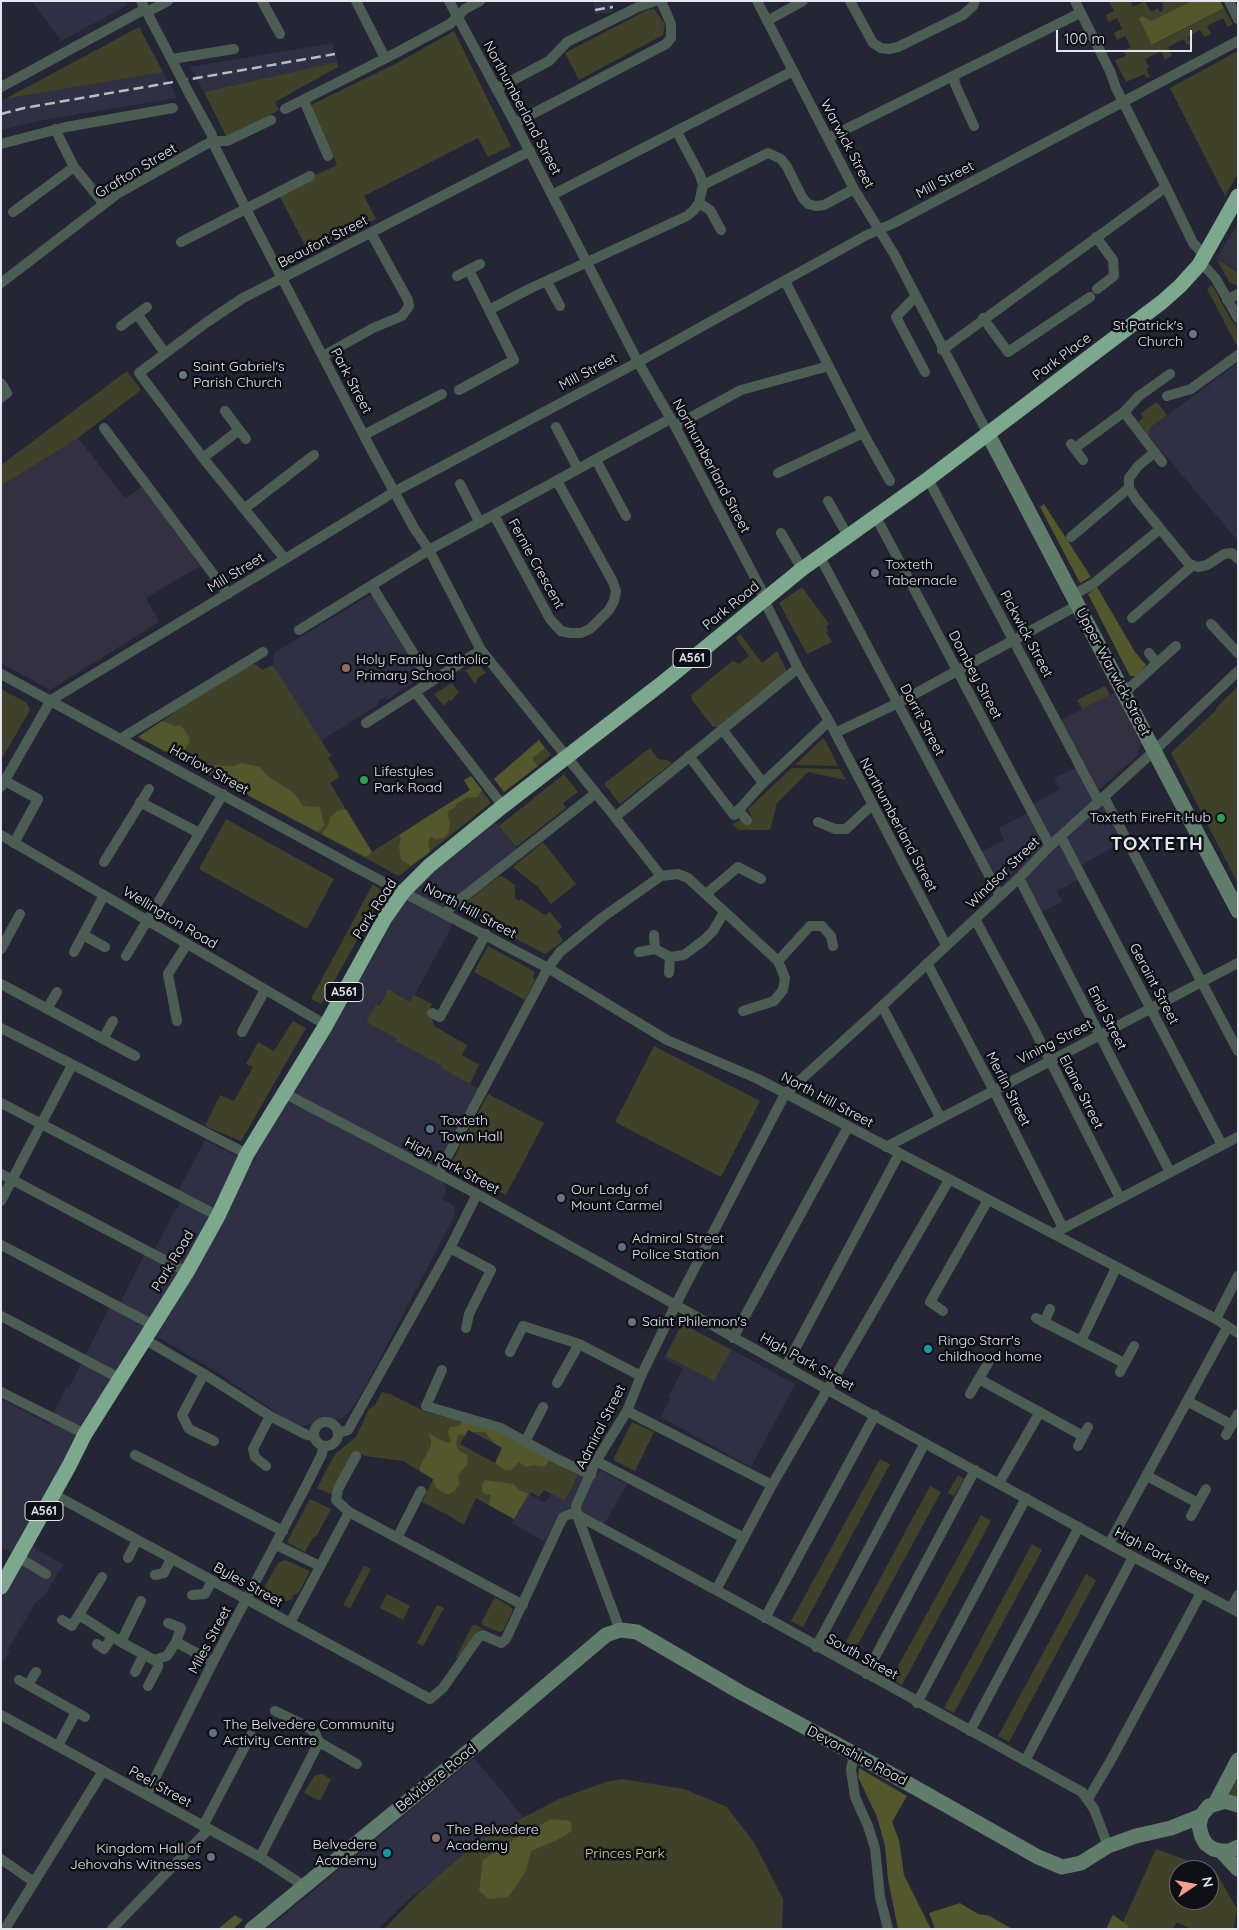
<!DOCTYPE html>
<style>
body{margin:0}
#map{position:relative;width:1239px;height:1930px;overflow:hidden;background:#252635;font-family:Quicksand,sans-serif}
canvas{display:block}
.frame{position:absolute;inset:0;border:2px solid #e4e5ef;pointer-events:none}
.north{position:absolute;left:1169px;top:1860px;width:50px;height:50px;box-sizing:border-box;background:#0f1016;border:1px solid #64656d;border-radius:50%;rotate:78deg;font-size:14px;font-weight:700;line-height:20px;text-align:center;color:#e4e5ef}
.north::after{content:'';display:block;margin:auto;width:18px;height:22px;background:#f49d8b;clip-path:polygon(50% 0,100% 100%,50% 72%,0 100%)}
.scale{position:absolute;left:1056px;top:30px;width:136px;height:22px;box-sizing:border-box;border:2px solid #e4e5ef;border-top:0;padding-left:6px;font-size:15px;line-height:18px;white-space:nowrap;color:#e4e5ef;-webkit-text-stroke:4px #0f1016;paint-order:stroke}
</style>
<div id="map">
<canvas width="1239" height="1930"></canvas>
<div class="frame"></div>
<div class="north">N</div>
<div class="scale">100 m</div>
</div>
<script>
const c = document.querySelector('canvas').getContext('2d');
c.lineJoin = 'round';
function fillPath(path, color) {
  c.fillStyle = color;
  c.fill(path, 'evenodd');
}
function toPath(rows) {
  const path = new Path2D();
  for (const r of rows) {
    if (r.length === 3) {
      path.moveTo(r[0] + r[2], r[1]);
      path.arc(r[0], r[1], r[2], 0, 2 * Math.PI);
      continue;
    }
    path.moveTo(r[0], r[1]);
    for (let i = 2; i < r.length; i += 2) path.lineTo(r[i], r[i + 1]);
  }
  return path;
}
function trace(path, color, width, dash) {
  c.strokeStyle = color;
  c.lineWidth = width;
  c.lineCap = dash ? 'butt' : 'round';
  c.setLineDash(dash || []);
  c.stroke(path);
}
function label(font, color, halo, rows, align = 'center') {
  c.font = font + ' Quicksand,sans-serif';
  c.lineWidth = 5;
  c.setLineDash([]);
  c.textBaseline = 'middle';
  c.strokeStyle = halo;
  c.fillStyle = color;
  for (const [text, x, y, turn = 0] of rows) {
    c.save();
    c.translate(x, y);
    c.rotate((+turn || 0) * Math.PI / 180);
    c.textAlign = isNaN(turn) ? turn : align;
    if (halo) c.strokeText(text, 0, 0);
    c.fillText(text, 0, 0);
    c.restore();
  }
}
const built = toPath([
 [32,1,126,1,128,5,61,41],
 [593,1,612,1,613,12,595,14],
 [333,43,337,62,204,92,190,67],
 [163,72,177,98,43,120,1,130,1,101,5,99],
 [1238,363,1238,541,1149,436,1150,428],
 [372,594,422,675,417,678,418,679,388,699,385,697,378,701,378,705,320,741,273,665,274,653],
 [1076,768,1091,794,1110,814,1122,842,1080,866,1079,879,1057,891,1062,902,1042,912,1032,892,1030,892,1017,870,1004,882,999,883,981,852,1004,840,999,828,1027,813,1033,804,1060,789,1054,778],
 [496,822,518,850,452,901,452,926,411,1002,388,989,378,1006,375,1005,366,1022,442,1065,441,1068,480,1089,441,1162,446,1193,442,1199,454,1206,455,1215,364,1389,349,1412,343,1418,301,1426,284,1418,217,1372,142,1328,21,1539,63,1565,44,1596,36,1602,8,1649,10,1651,4,1662,1,1661,1,1599,20,1566,10,1552,1,1547,1,1399,49,1424,66,1387,69,1388,110,1306,120,1303,144,1255,154,1250,180,1202,178,1191,205,1140,238,1157,253,1162,281,1107,383,939,382,934,404,902,419,883],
 [682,1323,795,1384,751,1467,661,1417,670,1399,668,1397,683,1369,664,1358],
 [601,1471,627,1484,604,1525,559,1515,545,1542,512,1523,529,1494,545,1503,551,1494,565,1501,578,1475],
 [474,1758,525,1819,465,1857,411,1897,378,1929,267,1929]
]);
const industrial = toPath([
 [1238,222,1238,271,1217,258],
 [78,438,125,498,142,487,200,566,146,598,159,622,50,690,1,663,1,486],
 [1115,692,1141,744,1137,756,1100,789,1097,788,1061,720]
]);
const green = toPath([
 [1109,1,1130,1,1133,7,1145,1,1151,12,1158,8,1160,12,1163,10,1162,1,1192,1,1151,21,1143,16,1153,45,1224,8,1233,24,1228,27,1223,18,1207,26,1211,34,1204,37,1200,30,1188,37,1191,44,1187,45,1184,39,1168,47,1172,55,1165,60,1161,51,1145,59,1149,67,1146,69,1150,77,1147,78,1144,74,1126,82,1115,60,1126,56,1123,51,1131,47,1125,36,1117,40,1114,33,1122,29,1117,18,1108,22,1106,15,1114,11],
 [654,9,665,24,663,35,579,80,565,53,647,10],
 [139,27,163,72,5,99],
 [454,31,511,146,488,157,478,138,364,196,376,219,309,253,278,193,337,165,311,105,399,62],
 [1238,51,1238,174,1225,196,1170,88],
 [337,62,338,67,275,102,279,110,227,138,204,92],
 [1217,259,1238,272,1238,286,1229,282],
 [1212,285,1231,320,1238,327,1238,348,1207,289],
 [127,371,141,390,78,438,1,486,1,465],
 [1157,402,1167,415,1150,428,1149,436,1138,422,1143,418,1141,413],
 [802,587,829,624,826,626,828,631,826,632,832,642,807,654,779,603],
 [740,634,762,663,777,651,787,671,718,727,713,727,692,700,691,695,731,662,734,661,739,664,749,656,736,638],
 [478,663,486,673,477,678,478,679,475,684,467,672,464,671],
 [251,664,257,665,262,670,273,665,331,756,328,758,339,775,338,778,330,783,357,828,370,853,470,790,464,780,471,776,491,803,399,876,138,737,174,713,172,712],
 [452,683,460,694,458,693,451,701,449,700,444,706,434,694],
 [1105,686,1110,695,1082,709,1077,700],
 [1238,686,1238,884,1171,753,1216,710,1217,707],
 [1,689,27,703,30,710,1,760],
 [824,738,838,766,795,765,818,743],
 [539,740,551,755,504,792,494,779],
 [650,748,658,759,666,760,672,763,620,804,605,785,605,783],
 [792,768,840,769,846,780,808,772,777,803,770,830,738,830,733,824,740,820,746,824,752,818,748,809],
 [564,774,578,792,563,803,566,808,516,847,499,826],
 [226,819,334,879,307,929,199,869],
 [543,842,576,884,551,904,538,887,513,867],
 [502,876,515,885,515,898,519,901,521,899,545,915,550,912,562,927,557,931,563,941,545,954,463,911,463,904,498,877],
 [373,884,384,893,321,1004,311,999],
 [488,946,535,972,533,977,535,980,525,1000,474,972],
 [388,989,410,1002,414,995,432,1004,428,1012,431,1014,434,1026,467,1045,462,1055,479,1065,470,1084,441,1068,441,1065,396,1041,397,1039,366,1022,376,1004,379,1006],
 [293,1021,306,1028,241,1141,205,1126,220,1095,234,1101,253,1067,246,1064,258,1042,274,1051],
 [654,1046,760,1101,721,1177,615,1122],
 [488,1094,544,1123,506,1195,450,1166],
 [682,1324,731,1350,714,1381,666,1356],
 [382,1392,387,1394,388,1393,426,1412,500,1431,578,1475,565,1501,544,1490,539,1497,531,1492,514,1519,476,1498,464,1524,462,1524,446,1514,422,1502,433,1479,403,1461,365,1456,356,1452,333,1495,317,1488,335,1454,356,1437,369,1409,375,1405],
 [468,1430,503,1448,495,1463,460,1444],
 [632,1422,654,1432,635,1471,613,1460],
 [880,1459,890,1464,803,1627,791,1621],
 [958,1475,964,1479,954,1496,948,1493],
 [930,1486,941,1492,851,1657,841,1651],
 [310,1499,331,1509,316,1537,314,1536,305,1552,287,1542],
 [981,1515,991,1521,902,1685,891,1679],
 [1032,1544,1042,1550,954,1713,944,1708],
 [285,1560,310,1571,299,1592,292,1596,293,1599,283,1602,270,1601,260,1595,278,1563],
 [364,1566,371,1569,350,1608,343,1605],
 [1086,1574,1096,1580,1009,1742,998,1736],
 [387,1594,410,1606,403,1620,380,1608],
 [494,1599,498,1599,510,1606,513,1610,503,1631,499,1632,483,1625,482,1621],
 [437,1605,444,1608,423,1646,417,1643],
 [476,1625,483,1629,480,1630,458,1660,456,1657,472,1626],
 [1238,1760,1238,1805,1220,1797],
 [322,1774,331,1779,320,1801,304,1793,314,1776],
 [622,1779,684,1789,727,1807,755,1844,783,1899,782,1929,384,1929,419,1893,480,1840,559,1799,606,1782],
 [1156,1849,1215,1870,1237,1909,1234,1929,1191,1929,1177,1922,1173,1929,1120,1929],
 [1179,1870,1209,1870,1209,1900,1179,1900]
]);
const forest = toPath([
 [1192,1,1220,1,1224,8,1152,45,1139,18,1143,16,1151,21],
 [1044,504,1091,577,1080,583,1040,507],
 [1097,587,1135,652,1146,665,1137,676,1130,676,1088,594],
 [162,721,175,726,181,725,190,738,189,743,178,758,138,737],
 [539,740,545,748,532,758,538,766,504,792,494,779],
 [241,763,260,767,268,776,294,793,303,806,320,807,324,825,318,832,206,773,208,767,212,765,233,766],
 [471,776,482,790,478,797,466,798,456,804,455,808,449,810,448,815,450,823,449,832,443,838,436,839,431,837,428,842,430,852,411,866,401,859,399,847,401,838,399,835,470,790,464,780],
 [346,809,372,852,369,855,366,857,322,834,329,824,330,817,337,811],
 [462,1421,500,1431,550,1459,546,1465,542,1467,534,1465,526,1467,519,1462,511,1470,504,1470,495,1463,502,1448,494,1443,485,1432,473,1432,468,1430,465,1436,461,1434,458,1436,456,1443,458,1450,467,1455,468,1463,458,1475,459,1484,455,1491,449,1494,446,1494,435,1487,433,1479,420,1471,420,1467,431,1445,431,1439,428,1433,447,1443,451,1441,448,1431,450,1427,459,1426],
 [485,1480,513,1484,519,1490,528,1494,514,1519,489,1505,491,1495,485,1494,482,1490,482,1484],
 [859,1768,907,1796,892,1822,899,1840,904,1875,931,1929,898,1929,888,1879,885,1846,877,1817,858,1777],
 [551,1819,571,1821,572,1831,559,1839,531,1851,525,1873,508,1897,489,1899,479,1891,483,1860,513,1840],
 [960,1903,978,1914,990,1916,1012,1929,935,1929,929,1913],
 [235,1915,243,1920,233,1929,218,1929],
 [1113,1915,1129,1926,1126,1929,1106,1929]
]);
const street = toPath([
 [141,1,177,70],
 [262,1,280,34],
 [356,1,385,58],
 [449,1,515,123,638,362,675,426,761,589,764,600,798,668,829,721,946,945],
 [757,1,854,189,894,254,988,434],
 [850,1,873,43,881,48,889,49,898,47,963,15,973,6,975,1],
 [1075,1,1110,71,1116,88,1166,187,1193,243,1204,255],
 [1229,1,1238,19],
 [147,12,168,1],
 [767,21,803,1],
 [172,59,234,49],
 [954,76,955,84,974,126],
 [1,87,145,9],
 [496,89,549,61,567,42,638,7,655,1],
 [190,95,212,135,212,141,246,209,372,451,414,528,429,550,481,650,615,817,661,876],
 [304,101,328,156],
 [285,109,394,54,450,24,465,9,480,1],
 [515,123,666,44,671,38,671,24,661,1],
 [55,129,74,167,104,204],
 [828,138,1080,13],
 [1,144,66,127,173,108],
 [703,185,768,153,781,159,787,167,802,197,808,204,816,206,824,205,854,189],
 [552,195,793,71],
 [699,203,710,210,721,230],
 [13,212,74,167],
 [1096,237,1113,260,1114,276,1097,289],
 [181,242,310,176],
 [1199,265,1207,269,1216,279,1238,318],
 [457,276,480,264],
 [785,281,863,433,890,481],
 [547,282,560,306],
 [1,283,117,194,212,141,227,141,271,120],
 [915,297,896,317,925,372],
 [1227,300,1238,294],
 [489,310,529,289,687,216,694,210,699,203,703,185,700,175,677,132],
 [137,314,165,353],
 [983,318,1008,352,1090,297],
 [121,326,147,307],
 [942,350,1166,187],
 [323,356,373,328,402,316,409,306,408,300,371,233],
 [1,383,7,393,1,398],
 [459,390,514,360,469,270],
 [1167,396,1191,389,1238,355],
 [225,411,246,439],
 [1124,412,1162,462],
 [675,426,741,390,829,366],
 [556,427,578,469],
 [104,428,228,594],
 [364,435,442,394],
 [1071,444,1083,460],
 [1075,448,1124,412,1139,396,1170,374],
 [1155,452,1138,466,1129,478,1129,488,1136,499,1189,564,1198,567,1207,565,1224,554,1232,553,1238,559],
 [203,458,239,430],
 [596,460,626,516],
 [778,473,863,433],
 [928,479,1099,802],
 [460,484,480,523],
 [828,501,848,536],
 [244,509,314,455],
 [494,515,550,619,561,631,570,633,581,633,590,629,609,610,614,601,616,591,613,582,557,481],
 [876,517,1050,846],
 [781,533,802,569],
 [1071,537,1129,488],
 [820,557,1000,896],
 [285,559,203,458,139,373,207,322,243,298,530,151],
 [372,586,431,682],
 [1073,595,1093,584,1160,529],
 [1132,618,1193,565],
 [1211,624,1238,653],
 [299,630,429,550,670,419],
 [1149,653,1157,663],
 [1,674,353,866,548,968,667,1040,758,1079,1216,1319,1238,1333],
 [415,692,503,806],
 [1124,693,1176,646],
 [366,723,481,650],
 [722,729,763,783],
 [835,733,898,703,1078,605],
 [120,739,263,652],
 [689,756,734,815,763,783,829,721],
 [5,781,38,799,14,843],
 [1,787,51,700,285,559,394,492,638,362,865,236,894,223,1238,41],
 [1104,797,1238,1051],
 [140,802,199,833],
 [738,810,747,820],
 [615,817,798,668],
 [818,822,835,829,846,829,872,805],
 [1,835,326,1025],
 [1061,837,1222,1145],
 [104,862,149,789],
 [1019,878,1170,1172],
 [706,894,738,867,761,879],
 [445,914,453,905,596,793],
 [975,919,1032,1025,1120,1198],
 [83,935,105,947],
 [654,935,655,949,670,957,684,955,704,940,713,931,724,912],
 [1,949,20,914],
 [74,952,104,895],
 [639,952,655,949],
 [126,956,223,794],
 [778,961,810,926,822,926,831,936,833,946],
 [927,963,993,1089,1063,1228],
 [669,973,670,957],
 [1,984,135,1056],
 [882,1006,940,1117],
 [47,1009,57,992],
 [432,1013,440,1017,486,934],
 [177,1021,168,974,187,944],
 [1,1028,247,1154],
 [242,1032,265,990],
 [103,1039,113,1021],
 [284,1093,477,1194,862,1409,1109,1544,1238,1612],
 [1,1103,218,1216],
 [886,1147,1238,963],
 [1,1174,187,1272],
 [438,1174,548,968,560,952,603,917,661,876,678,874,688,878,778,961,785,978,783,990,774,1001,743,1011],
 [1,1201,72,1065],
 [1058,1231,1238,1137],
 [1,1245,153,1325],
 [450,1248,491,1270,469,1314,466,1328],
 [943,1311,930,1302,988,1200],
 [1,1316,119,1378],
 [1036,1318,1124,1363],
 [1216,1319,1238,1276],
 [1044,1323,1050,1309],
 [733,1338,848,1127],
 [144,1339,204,1374,270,1416,307,1435,314,1436],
 [1081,1341,1116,1268],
 [510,1352,523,1326,579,1344,641,1376],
 [786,1366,899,1154],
 [442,1370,426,1406,501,1428,555,1458,591,1475],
 [1120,1372,1134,1346],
 [204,1374,182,1415,189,1429,214,1441],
 [979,1379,1083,1436],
 [557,1383,579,1344],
 [1,1392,85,1434],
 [970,1394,988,1363],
 [1187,1401,1232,1425],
 [627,1411,772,1485],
 [326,1434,12],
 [338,1433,348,1430,450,1248,477,1194],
 [1226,1435,1238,1414],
 [526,1440,543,1407],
 [1078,1446,1088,1427],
 [135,1455,283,1531],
 [356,1456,338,1489,336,1500,349,1512,523,1605],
 [596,1461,744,1538],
 [266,1466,255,1457,253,1449,270,1416],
 [1147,1476,1198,1503],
 [999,1483,1040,1412],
 [53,1494,430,1699,443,1688,478,1638,483,1635,501,1643,506,1639,563,1517,570,1514,577,1515,716,1590,1082,1792,1094,1809,1108,1846],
 [1191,1516,1206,1489],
 [397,1538,421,1491],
 [1109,1544,1227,1328],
 [276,1545,320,1566],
 [18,1557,46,1574],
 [128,1558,137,1540],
 [155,1575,164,1573,171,1559],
 [716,1590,772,1485,949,1180],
 [192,1595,205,1594,212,1581],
 [1231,1608,1238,1595],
 [79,1615,121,1642,154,1660,167,1656,176,1642,213,1662],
 [765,1618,875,1415],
 [62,1620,72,1626,102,1577],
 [168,1623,181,1628,176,1642],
 [290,1623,349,1512],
 [620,1630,577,1515,576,1506,596,1461,627,1411,641,1376,676,1304,785,1094,882,1006,1019,878,1050,846,1154,751,1238,671],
 [121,1642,141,1601],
 [97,1644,104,1649,112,1637],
 [816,1647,925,1443],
 [135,1672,144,1654],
 [866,1674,975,1470],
 [19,1680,76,1712,58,1746],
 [28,1685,36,1672],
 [148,1686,158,1667,158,1660],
 [917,1703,1026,1498],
 [275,1711,306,1726,315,1733,319,1742],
 [76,1712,85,1717],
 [1,1715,260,1857,304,1886],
 [970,1731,1079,1527],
 [319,1742,357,1764],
 [854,1754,851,1770,855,1797,868,1826,875,1848,880,1897,888,1929],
 [1025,1761,1133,1557],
 [147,1794,213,1662,305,1488,322,1454,323,1446],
 [1088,1799,1111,1760,1201,1593],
 [203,1826,251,1735],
 [260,1857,319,1742],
 [1,1859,34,1882],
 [5,1929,103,1771],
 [112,1929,209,1829]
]);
const secondary = toPath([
 [988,434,1238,911],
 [1216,1802,1238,1760],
 [1238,1805,1225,1801,1209,1806,1201,1816,1199,1826,1202,1837,1206,1844,1213,1849,1221,1851,1229,1851,1238,1847],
 [1221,1851,1238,1869],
 [252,1929,475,1746,606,1635,620,1630,637,1632,740,1692,875,1765,1038,1857,1062,1867,1081,1863,1108,1846,1136,1836,1171,1828,1201,1816]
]);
const highway = toPath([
 [1,1587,69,1466,85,1434,187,1272,218,1216,247,1154,326,1025,385,918,404,891,429,866,503,806,661,684,802,569,928,479,1162,302,1180,286,1199,265,1238,196]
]);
const rail = toPath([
 [595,10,613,7],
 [1,114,24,108,335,54]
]);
const streetBridge = toPath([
 [177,70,190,95]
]);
const markers = [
 [1193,334,5,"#6b7280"],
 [183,375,5,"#6b7280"],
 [875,573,5,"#6b7280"],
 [346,668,5,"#8d6e63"],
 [364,780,5,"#2e9e5b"],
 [1221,818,5,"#2e9e5b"],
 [430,1129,5,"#5c6f8a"],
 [561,1198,5,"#6b7280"],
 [622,1247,5,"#5c6f8a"],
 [632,1322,5,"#6b7280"],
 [928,1349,5,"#0f9aa8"],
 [213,1733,5,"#5c6f8a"],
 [436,1838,5,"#8d6e63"],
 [387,1853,5,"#0f9aa8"],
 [211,1857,5,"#6b7280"]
];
const shields = [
 [692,658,38],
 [344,992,38],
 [44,1511,38]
];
const shieldNames = [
 ["A561",692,658],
 ["A561",344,992],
 ["A561",44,1511]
];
const streetNames = [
 ["Northumberland Street",522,108,62],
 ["Warwick Street",847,144,62],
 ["Grafton Street",136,171,-31],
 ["Mill Street",945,180,-28],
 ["Beaufort Street",323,242,-27],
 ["Park Place",1062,357,-37],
 ["Mill Street",588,372,-28],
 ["Park Street",351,381,62],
 ["Northumberland Street",711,466,62],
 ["Fernie Crescent",536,564,61],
 ["Mill Street",236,573,-31],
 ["Park Road",731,606,-39],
 ["Pickwick Street",1026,634,62],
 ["Upper Warwick Street",1113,672,62],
 ["Dombey Street",975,675,62],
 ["Dorrit Street",922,720,62],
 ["Harlow Street",209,770,29],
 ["Northumberland Street",898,825,62],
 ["Windsor Street",1003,873,-44],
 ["Park Road",375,909,-57],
 ["North Hill Street",470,911,28],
 ["Wellington Road",170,918,31],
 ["Geraint Street",1154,984,62],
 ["Enid Street",1107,1018,63],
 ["Vining Street",1055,1042,-27],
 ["Merlin Street",1008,1089,63],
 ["Elaine Street",1081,1092,63],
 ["North Hill Street",827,1100,28],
 ["High Park Street",452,1166,28],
 ["Park Road",173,1261,-59],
 ["High Park Street",807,1362,29],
 ["Admiral Street",601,1427,-63],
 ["High Park Street",1162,1556,28],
 ["Byles Street",248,1585,29],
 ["Miles Street",210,1640,-62],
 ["South Street",862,1657,29],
 ["Devonshire Road",857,1756,28],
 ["Belvidere Road",436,1778,-39],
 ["Peel Street",160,1787,29]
];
const poiNames = [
 ["St Patrick's",1183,326,"right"],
 ["Church",1183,342,"right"],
 ["Saint Gabriel's",193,367],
 ["Parish Church",193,383],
 ["Toxteth",885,565],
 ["Tabernacle",885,581],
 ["Holy Family Catholic",356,660],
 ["Primary School",356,676],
 ["Lifestyles",374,772],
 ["Park Road",374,788],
 ["Toxteth FireFit Hub",1211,818,"right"],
 ["Toxteth",440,1121],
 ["Town Hall",440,1137],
 ["Our Lady of",571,1190],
 ["Mount Carmel",571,1206],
 ["Admiral Street",632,1239],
 ["Police Station",632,1255],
 ["Saint Philemon's",642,1322],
 ["Ringo Starr's",938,1341],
 ["childhood home",938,1357],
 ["The Belvedere Community",223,1725],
 ["Activity Centre",223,1741],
 ["The Belvedere",446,1830],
 ["Academy",446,1846],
 ["Belvedere",377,1845,"right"],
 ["Academy",377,1861,"right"],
 ["Kingdom Hall of",201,1849,"right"],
 ["Jehovahs Witnesses",201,1865,"right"]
];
const parkNames = [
 ["Princes Park",625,1854]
];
const districtNames = [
 ["TOXTETH",1157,844]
];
fillPath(built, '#2f3044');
fillPath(industrial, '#333041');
fillPath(green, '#3f4228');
fillPath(forest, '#52572c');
trace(street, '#4c5e53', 10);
trace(secondary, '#607d6b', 15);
trace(highway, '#7ca98e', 15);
trace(rail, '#babbc6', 2.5, [10, 5]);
trace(streetBridge, '#4c5e53', 10);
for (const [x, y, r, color] of markers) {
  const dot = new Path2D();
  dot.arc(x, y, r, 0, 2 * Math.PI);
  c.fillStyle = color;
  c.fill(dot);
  trace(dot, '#0f1016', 2);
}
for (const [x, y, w] of shields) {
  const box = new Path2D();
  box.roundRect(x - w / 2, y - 9.5, w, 19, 4);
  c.fillStyle = '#0f1016';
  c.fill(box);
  trace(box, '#e4e5ef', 1);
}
label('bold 12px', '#e4e5ef', null, shieldNames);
label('14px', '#e4e5ef', '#0f1016', streetNames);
label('14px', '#e4e5ef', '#0f1016', poiNames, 'left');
label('14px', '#cdd68f', '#0f1016', parkNames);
c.letterSpacing = '1px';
label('bold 19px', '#e4e5ef', '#0f1016', districtNames);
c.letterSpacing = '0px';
</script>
